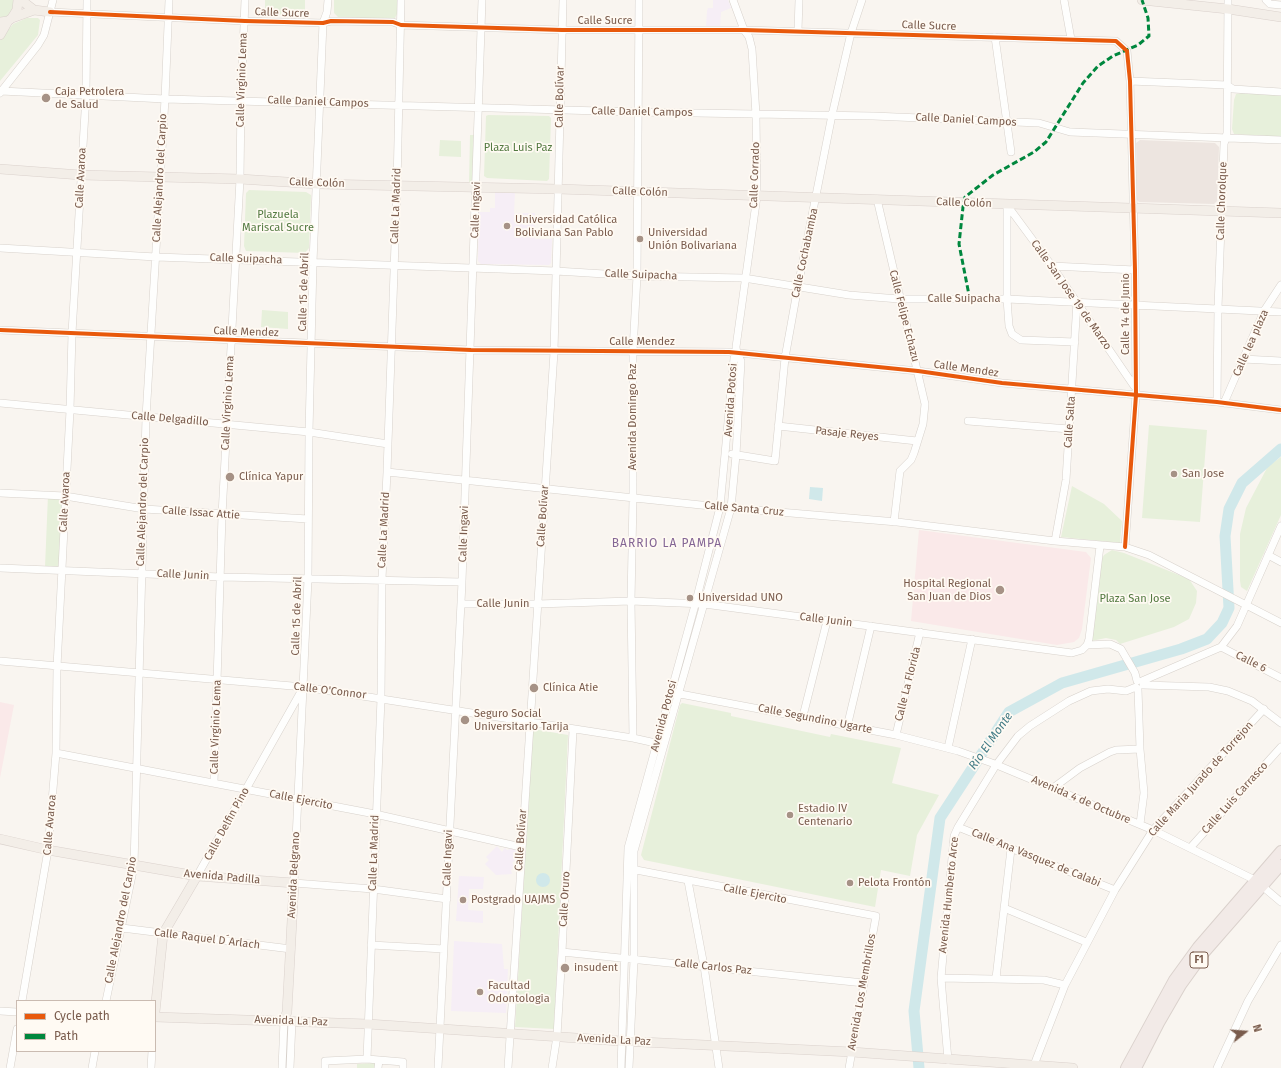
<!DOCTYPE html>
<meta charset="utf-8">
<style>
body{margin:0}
#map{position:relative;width:1281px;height:1068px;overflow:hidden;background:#f9f5f0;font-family:"Fira Sans",sans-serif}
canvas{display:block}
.legend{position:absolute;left:16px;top:1000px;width:140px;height:52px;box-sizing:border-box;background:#fffaf3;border:1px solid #cabbb1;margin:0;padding:5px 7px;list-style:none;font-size:12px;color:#7a5c4d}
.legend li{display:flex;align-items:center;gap:8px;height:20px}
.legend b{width:20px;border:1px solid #cabbb1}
.north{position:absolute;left:1225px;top:1012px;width:40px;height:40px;-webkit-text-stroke:3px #fffaf3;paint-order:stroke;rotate:73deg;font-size:11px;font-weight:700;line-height:16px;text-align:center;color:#7a5c4d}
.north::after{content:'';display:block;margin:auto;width:14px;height:18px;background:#7a5c4d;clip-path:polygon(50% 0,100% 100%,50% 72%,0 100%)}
</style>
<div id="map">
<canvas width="1281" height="1068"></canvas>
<ul class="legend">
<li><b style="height:5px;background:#e8590c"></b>Cycle path</li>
<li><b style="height:5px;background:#00873e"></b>Path</li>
</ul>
<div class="north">N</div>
</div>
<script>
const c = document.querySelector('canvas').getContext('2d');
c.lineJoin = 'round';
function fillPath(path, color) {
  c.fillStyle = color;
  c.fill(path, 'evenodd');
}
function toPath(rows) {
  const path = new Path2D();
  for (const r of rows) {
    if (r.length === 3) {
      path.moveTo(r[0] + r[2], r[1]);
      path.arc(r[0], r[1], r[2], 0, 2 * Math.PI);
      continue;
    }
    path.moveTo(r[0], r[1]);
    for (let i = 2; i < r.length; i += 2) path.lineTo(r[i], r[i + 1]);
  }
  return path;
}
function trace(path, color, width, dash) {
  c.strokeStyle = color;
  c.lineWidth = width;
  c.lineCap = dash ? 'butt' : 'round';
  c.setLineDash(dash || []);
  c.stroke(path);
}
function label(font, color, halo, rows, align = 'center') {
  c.font = font + ' "Fira Sans",sans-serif';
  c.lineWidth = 3.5;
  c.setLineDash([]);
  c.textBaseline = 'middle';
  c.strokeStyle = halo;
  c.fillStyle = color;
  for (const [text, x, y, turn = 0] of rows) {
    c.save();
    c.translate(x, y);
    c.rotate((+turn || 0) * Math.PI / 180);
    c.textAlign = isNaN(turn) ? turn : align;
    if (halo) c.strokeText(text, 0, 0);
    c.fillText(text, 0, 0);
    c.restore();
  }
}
const industrial = toPath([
 [1140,140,1215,143,1219,147,1217,201,1214,204,1139,202,1137,200,1136,143]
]);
const education = toPath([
 [713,0,728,0,731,8,721,12,720,28,706,27,707,11,708,8,713,8],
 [495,191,515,192,514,213,535,213,535,239,552,239,551,263,549,265,481,264,478,261,479,212,490,212,490,208,495,208],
 [497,846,502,852,505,848,507,850,512,848,516,851,516,855,514,858,515,860,512,863,515,867,511,870,512,874,496,875,485,864,489,860,486,857],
 [459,876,484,877,483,889,469,889,468,910,483,911,483,923,456,921],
 [454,941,502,944,504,969,508,969,506,1013,451,1011]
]);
const medical = toPath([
 [919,530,1086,552,1091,558,1082,629,1079,638,1074,642,1057,645,911,621],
 [0,702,14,705,0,778]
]);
const green = toPath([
 [0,0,14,0,14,8,9,16,0,19],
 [265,0,305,0,305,15,265,15],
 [334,0,397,0,397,14,395,18,392,19,338,17,334,13],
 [27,18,38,18,40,20,38,35,0,81,0,40,13,24],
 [1242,93,1281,95,1281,137,1234,134,1232,129,1234,100,1236,94],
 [488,115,549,116,551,118,549,179,547,181,487,178,484,176,486,116],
 [470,135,475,135,473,184,469,184],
 [440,140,461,141,461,157,439,156],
 [249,190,306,192,311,195,309,248,305,253,246,251,244,246,246,193],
 [262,310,288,312,288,329,261,327],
 [1149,425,1207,430,1200,522,1142,518],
 [1281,457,1281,515,1247,591,1241,587,1240,581,1240,534,1246,508,1268,466],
 [1072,486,1104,504,1122,521,1120,543,1061,537],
 [48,495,64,497,62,568,45,567],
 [1112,550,1124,553,1189,579,1197,591,1196,603,1189,619,1174,627,1120,644,1116,640,1106,638,1091,641,1100,562,1104,555],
 [682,703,731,713,731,716,830,737,831,734,901,748,892,783,939,795,917,835,910,876,881,870,875,907,644,860,641,855,680,705],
 [533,729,568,735,554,1029,515,1027],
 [375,1063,375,1068,357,1068,357,1064]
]);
const water = toPath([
 [810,487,823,488,822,501,809,499],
 [543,880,7]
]);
const river = toPath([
 [919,1068,914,1011,940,818,1009,712,1062,683,1181,649,1207,639,1222,623,1229,608,1225,536,1229,509,1242,483,1281,449]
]);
const minor = toPath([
 [328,0,327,12,323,23,313,262,309,432,308,579,294,883,373,889,447,899],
 [1064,0,1071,39],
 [1266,0,1270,4,1281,5],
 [50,12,245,21,323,23,331,21,393,22,401,25,562,30,744,30,1116,41,1127,51,1130,81,1135,270,1136,395,1125,547],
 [798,31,799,0],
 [995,37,1011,152],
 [1130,81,1227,85,1233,89,1281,92],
 [1,91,165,99,637,112,873,116,1039,123,1070,132,1281,140],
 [0,93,38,45,44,35,53,0],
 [877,199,925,404,923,424,914,453,911,460,900,471,894,522],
 [1007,205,1052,266,1134,386],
 [1007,205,1007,299,1009,326,1012,334,1021,340,1075,342],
 [0,248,156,257,556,271,637,276,744,278,849,295,899,299,1007,299,1281,312],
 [1052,266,1135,270],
 [0,330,471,350,729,352,918,371,1002,383,1217,402,1281,410],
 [1243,359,1281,361],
 [1217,402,1218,308,1224,144,1227,133,1228,0],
 [0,403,309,432,388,444],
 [1224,403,1264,311,1281,285],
 [968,421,1069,429],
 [778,426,917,441],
 [732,454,775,461,785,358,798,286,832,115,851,33,862,0],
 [387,472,720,507,897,522,1055,541,1125,547,1149,555,1281,623],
 [0,493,65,496,144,509,308,519],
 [1055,541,1066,480,1077,302],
 [1268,555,1281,562],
 [0,568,221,577,462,582],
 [461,604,537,604,631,601,704,604,1072,653,1082,650,1087,645,1089,639,1100,546],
 [1087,645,1110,644,1121,649,1135,673,1137,681],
 [1221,647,1281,678],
 [0,661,304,687,633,738,660,744],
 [1142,681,1221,647,1237,626,1281,526],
 [1143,685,1209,687,1228,691,1252,701,1281,723],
 [1138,689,1140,749,1144,793,1140,824],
 [675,693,896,735,958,751,992,763,1153,830,1255,880,1281,902],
 [803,716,827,621],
 [847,727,871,626],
 [896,735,920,632],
 [633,738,631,601,633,498,633,351,637,276,639,0],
 [948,748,972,639],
 [56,753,375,814,521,847],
 [214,783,222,515,240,179,241,100,245,0],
 [1053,788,1080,768,1110,752,1116,750,1140,749],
 [958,827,1115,890],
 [1190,848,1281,747],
 [631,869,876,916,849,1068],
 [197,876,303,688],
 [688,881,704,966,719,1068],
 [1004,908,1086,942],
 [122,928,291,949],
 [371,945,444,949],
 [562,952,864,983],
 [941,978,1044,980,1065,985],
 [996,978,1011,849],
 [22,1001,48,850,56,753,57,667,70,410,72,333,86,95,87,0],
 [106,1001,134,866,146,417,165,99,169,0],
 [0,1011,17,1012],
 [367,1059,381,698,382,579,387,472,397,186,401,0],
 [948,1060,941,978,954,836,958,827,996,765,1018,736,1030,726,1069,701,1091,691,1108,689,1126,691,1136,687],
 [1034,1065,1065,985,1115,890,1153,830,1264,709],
 [10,1068,17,1029],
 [92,1068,95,1051],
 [151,1068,152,1051],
 [282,1068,284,1021],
 [290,1068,292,1021],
 [325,1068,325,1061,367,1059,403,1062,403,1068],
 [378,1068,379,1060],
 [438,1068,462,582,482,0],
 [508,1068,554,352,563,0],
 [552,1068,557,1036,562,952,573,730],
 [621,1068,628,848,695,605,720,507,734,358,737,354],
 [629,1068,634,960,634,851,731,508,736,455,741,361,737,354,736,347,757,196,756,115,752,49,749,37,744,30,733,0],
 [1217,1068,1248,1001,1281,945]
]);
const major = toPath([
 [21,0,34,10,50,12],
 [1142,0,1228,9,1281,17],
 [12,18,34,10],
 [0,22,8,21,12,18,17,10,18,0],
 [0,35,8,21],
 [0,169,81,175,240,179,318,184,558,189,1281,213],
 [0,839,48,850,197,876,294,883,287,1012,284,1021],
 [155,1012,163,934,197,876],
 [155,1017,368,1024,621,1041,852,1052,1073,1068]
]);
const highway = toPath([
 [1126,1068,1174,980,1198,947,1281,851],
 [1136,1068,1159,1023,1181,985,1204,953,1281,865]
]);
const quiet = toPath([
 [970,300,959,244,963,207,965,197,993,175,1034,152,1046,142,1083,83,1098,66,1113,56,1138,45,1149,36,1148,18,1142,0]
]);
const cycleway = toPath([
 [50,12,245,21,323,23,331,21,393,22,401,25,562,30,744,30,1116,41,1127,51,1130,81,1135,270,1136,395,1125,547],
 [0,330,471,350,729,352,918,371,1002,383,1217,402,1281,410]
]);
const markers = [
 [46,98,5,"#a69286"],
 [507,226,4,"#a69286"],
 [640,239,4,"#a69286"],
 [1174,474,4,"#a69286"],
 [230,477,5,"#a69286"],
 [1000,590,5,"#a69286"],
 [690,598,4,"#a69286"],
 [534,688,5,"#a69286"],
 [465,720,5,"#a69286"],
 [790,815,4,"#a69286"],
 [850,883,4,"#a69286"],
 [463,900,4,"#a69286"],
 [565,968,5,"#a69286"],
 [480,992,4,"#a69286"]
];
const shields = [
 [1199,960,18]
];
const shieldNames = [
 ["F1",1199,960]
];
const streetNames = [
 ["Calle Sucre",282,13,2],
 ["Calle Sucre",605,21],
 ["Calle Sucre",929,26,2],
 ["Calle Virginio Lema",242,80,-88],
 ["Calle Bolívar",560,97,-89],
 ["Calle Daniel Campos",318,102,2],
 ["Calle Daniel Campos",642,112,1],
 ["Calle Daniel Campos",966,120,3],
 ["Calle Corrado",755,175,-88],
 ["Calle Avaroa",81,178,-87],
 ["Calle Alejandro del Carpio",160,178,-87],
 ["Calle Colón",317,183,2],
 ["Calle Colón",640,192,2],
 ["Calle Chorolque",1222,201,-88],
 ["Calle Colón",964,203,2],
 ["Calle La Madrid",396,206,-88],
 ["Calle Ingavi",476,210,-88],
 ["Calle Cochabamba",805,253,-78],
 ["Calle Suipacha",246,259,2],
 ["Calle Suipacha",641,275,2],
 ["Calle 15 de Abril",304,292,-88],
 ["Calle San Jose 19 de Marzo",1071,295,55],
 ["Calle Suipacha",964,299],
 ["Calle 14 de Junio",1126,314,-90],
 ["Calle Felipe Echazu",904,316,76],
 ["Calle Mendez",246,332,2],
 ["Calle Mendez",642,342],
 ["Calle lea plaza",1251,343,-66],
 ["Calle Mendez",966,369,8],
 ["Avenida Potosi",731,400,-86],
 ["Calle Virginio Lema",228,403,-87],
 ["Avenida Domingo Paz",633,417,-90],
 ["Calle Delgadillo",170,419,5],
 ["Calle Salta",1070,422,-86],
 ["Pasaje Reyes",847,434,6],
 ["Calle Avaroa",65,502,-87],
 ["Calle Alejandro del Carpio",143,502,-88],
 ["Calle Santa Cruz",744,509,5],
 ["Calle Issac Attie",201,513,4],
 ["Calle Bolívar",543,516,-86],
 ["Calle La Madrid",384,530,-87],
 ["Calle Ingavi",464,534,-88],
 ["Calle Junin",183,575,3],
 ["Calle Junin",503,604],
 ["Calle 15 de Abril",297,616,-88],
 ["Calle Junin",826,620,7],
 ["Calle 6",1251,662,27],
 ["Calle La Florida",908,684,-76],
 ["Calle O'Connor",330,691,7],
 ["Avenida Potosi",664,716,-75],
 ["Calle Segundino Ugarte",815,719,11],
 ["Calle Virginio Lema",216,727,-88],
 ["Calle Maria Jurado de Torrejon",1201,779,-48],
 ["Calle Luis Carrasco",1235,798,-48],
 ["Calle Ejercito",301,800,11],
 ["Avenida 4 de Octubre",1081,800,23],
 ["Calle Delfin Pino",227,824,-61],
 ["Calle Avaroa",50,825,-85],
 ["Calle Bolívar",521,840,-86],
 ["Calle La Madrid",374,853,-88],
 ["Calle Ingavi",448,858,-88],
 ["Calle Ana Vasquez de Calabi",1036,858,22],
 ["Avenida Belgrano",294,875,-87],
 ["Avenida Padilla",222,877,5],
 ["Calle Ejercito",755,894,11],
 ["Avenida Humberto Arce",949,895,-84],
 ["Calle Oruro",565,899,-87],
 ["Calle Alejandro del Carpio",121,920,-79],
 ["Calle Raquel D´Arlach",207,939,7],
 ["Calle Carlos Paz",713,967,6],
 ["Avenida Los Membrillos",862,992,-80],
 ["Avenida La Paz",291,1021,2],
 ["Avenida La Paz",614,1040,3]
];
const poiNames = [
 ["Caja Petrolera",55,92],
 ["de Salud",55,105],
 ["Universidad Católica",515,220],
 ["Boliviana San Pablo",515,233],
 ["Universidad",648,233],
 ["Unión Bolivariana",648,246],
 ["San Jose",1182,474],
 ["Clínica Yapur",239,477],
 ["Hospital Regional",991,584,"right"],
 ["San Juan de Dios",991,597,"right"],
 ["Universidad UNO",698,598],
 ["Clínica Atie",543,688],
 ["Seguro Social",474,714],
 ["Universitario Tarija",474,727],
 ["Estadio IV",798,809],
 ["Centenario",798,822],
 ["Pelota Frontón",858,883],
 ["Postgrado UAJMS",471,900],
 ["insudent",574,968],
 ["Facultad",488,986],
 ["Odontologia",488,999]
];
const parkNames = [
 ["Plaza Luis Paz",518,148],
 ["Plazuela",278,215],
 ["Mariscal Sucre",278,228],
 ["Plaza San Jose",1135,599]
];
const neighbourhoodNames = [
 ["BARRIO LA PAMPA",667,544]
];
const waterNames = [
 ["Río El Monte",991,741,-55]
];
fillPath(industrial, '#ede5e0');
fillPath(education, '#f6eef6');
fillPath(medical, '#fae9e9');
fillPath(green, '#e7f0db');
fillPath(water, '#d0e8ea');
trace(river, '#d0e8ea', 11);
trace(minor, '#d7d1cb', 8);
trace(major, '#dad1cc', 10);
trace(highway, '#dad1cc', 12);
trace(minor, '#fefefd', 7);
trace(major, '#f3eee8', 9);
trace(highway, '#f2eae7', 10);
trace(quiet, '#00873e', 3, [6, 3]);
trace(cycleway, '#e8590c', 4);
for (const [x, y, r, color] of markers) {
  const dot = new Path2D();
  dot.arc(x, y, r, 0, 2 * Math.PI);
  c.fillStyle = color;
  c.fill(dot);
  trace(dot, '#fffaf3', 1.5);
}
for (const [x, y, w] of shields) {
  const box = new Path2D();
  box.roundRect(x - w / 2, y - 8, w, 16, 3);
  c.fillStyle = '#fffaf3';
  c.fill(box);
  trace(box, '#7a5c4d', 1);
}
label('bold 10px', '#7a5c4d', null, shieldNames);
label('11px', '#7a5c4d', '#fffaf3', streetNames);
label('11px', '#7a5c4d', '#fffaf3', poiNames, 'left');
label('11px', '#537a41', '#fffaf3', parkNames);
c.letterSpacing = '1px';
label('12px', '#846695', '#fffaf3', neighbourhoodNames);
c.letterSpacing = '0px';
label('italic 12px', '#437c86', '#fffaf3', waterNames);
</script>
